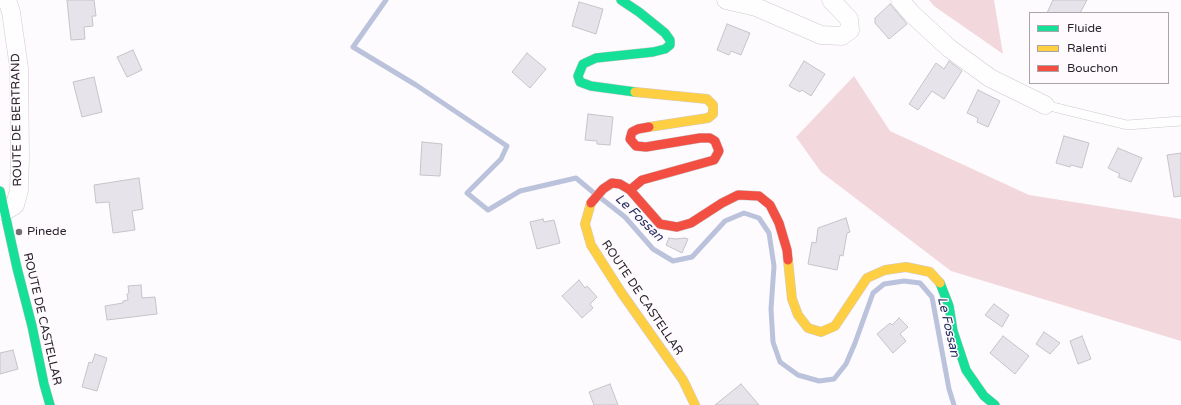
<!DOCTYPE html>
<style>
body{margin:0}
#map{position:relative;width:1181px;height:405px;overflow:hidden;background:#fdfbfd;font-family:"Varela Round",sans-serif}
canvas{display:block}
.legend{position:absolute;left:1029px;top:12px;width:140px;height:72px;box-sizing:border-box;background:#fefafe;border:1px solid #a9a4aa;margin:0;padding:5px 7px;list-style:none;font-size:12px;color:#29232b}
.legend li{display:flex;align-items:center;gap:8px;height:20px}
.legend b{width:20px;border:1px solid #a9a4aa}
</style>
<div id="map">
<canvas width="1181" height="405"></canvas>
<ul class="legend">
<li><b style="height:5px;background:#16e098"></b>Fluide</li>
<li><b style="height:5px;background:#ffcf43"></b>Ralenti</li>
<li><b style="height:5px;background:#f24e42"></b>Bouchon</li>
</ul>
</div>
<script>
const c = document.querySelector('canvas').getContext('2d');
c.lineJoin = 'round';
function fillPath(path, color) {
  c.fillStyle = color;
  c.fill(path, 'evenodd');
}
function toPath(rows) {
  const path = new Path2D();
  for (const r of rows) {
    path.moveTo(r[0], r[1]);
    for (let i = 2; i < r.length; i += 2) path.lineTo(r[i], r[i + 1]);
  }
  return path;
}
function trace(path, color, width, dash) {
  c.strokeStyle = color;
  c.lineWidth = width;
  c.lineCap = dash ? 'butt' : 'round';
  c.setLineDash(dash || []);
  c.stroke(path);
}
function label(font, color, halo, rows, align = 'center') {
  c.font = font + ' "Varela Round",sans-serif';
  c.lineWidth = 3;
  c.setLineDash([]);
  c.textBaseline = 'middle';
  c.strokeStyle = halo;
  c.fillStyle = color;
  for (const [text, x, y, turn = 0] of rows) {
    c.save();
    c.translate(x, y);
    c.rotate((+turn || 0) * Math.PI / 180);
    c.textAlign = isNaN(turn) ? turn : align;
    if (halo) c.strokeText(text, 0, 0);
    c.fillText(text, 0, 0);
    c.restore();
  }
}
const forest = toPath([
 [929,0,994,0,1003,54,934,6],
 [854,76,890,131,1029,195,1181,219,1181,341,951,271,821,172,796,137]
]);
const stream = toPath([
 [386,0,353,47,416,85,507,146,501,159,467,193,488,210,520,191,576,178,594,193],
 [602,199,625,217,653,249,673,261,692,257,725,221,744,213,759,218,769,233,774,266,771,309,773,342,780,362,798,375,819,381,834,379,846,364,855,343,873,293,884,284,904,281,920,283,932,297,949,389,954,405]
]);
const building = toPath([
 [67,0,94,0,96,16,92,16,93,26,84,27,85,39,71,40,67,0],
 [1053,0,1087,0,1080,13,1047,13,1053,0],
 [579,2,603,9,596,34,572,26,579,2],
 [890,4,907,24,889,39,875,23,875,18,890,4],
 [727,24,750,33,741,55,731,51,729,55,717,50,727,24],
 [133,50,142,70,127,77,117,57,133,50],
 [527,53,546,69,530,88,512,72,527,53],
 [804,61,825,74,811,96,802,90,800,92,789,86,804,61],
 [949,61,962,71,944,99,932,91,918,110,909,104,936,63,944,69,949,61],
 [94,77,102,112,82,117,73,82,94,77],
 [978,90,1000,101,988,127,977,122,978,118,967,113,978,90],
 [588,114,613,117,610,145,597,144,597,141,585,140,588,114],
 [1064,136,1089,143,1082,168,1071,165,1070,167,1056,163,1064,136],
 [422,142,442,144,440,176,420,175,422,142],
 [1118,148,1142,158,1131,182,1118,177,1120,174,1108,168,1118,148],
 [1181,153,1181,196,1174,197,1167,155,1181,153],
 [139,178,143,209,132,211,135,230,113,233,109,202,96,203,94,185,139,178],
 [846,218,850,232,847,233,843,256,840,255,837,270,808,264,812,242,816,243,818,228,846,218],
 [543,219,544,222,554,220,560,243,537,249,530,222,543,219],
 [669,238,675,239,685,238,688,239,682,253,666,245,669,238],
 [579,280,585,288,587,286,597,297,590,304,593,308,582,318,562,296,579,280],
 [141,285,142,298,155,297,157,314,107,320,105,306,123,303,123,301,128,300,127,294,129,293,128,286,141,285],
 [994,304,1009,315,1002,327,985,315,994,304],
 [899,318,908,327,900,334,906,341,893,353,877,334,890,323,892,325,899,318],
 [1044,332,1060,343,1050,354,1036,344,1044,332],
 [1003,336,1029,356,1015,374,990,353,1003,336],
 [1082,336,1091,359,1078,364,1070,341,1082,336],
 [13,350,18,369,0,374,0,353,13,350],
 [95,354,107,358,97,391,82,387,89,362,92,363,95,354],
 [610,384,618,405,594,405,589,392,610,384],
 [741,384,759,405,715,405,741,384]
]);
const lane = toPath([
 [1045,105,1127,125,1181,121]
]);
const street = toPath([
 [726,0,756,7,821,35,842,36,850,30,849,19,831,0],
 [900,0,912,14,949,48,990,78,1045,105],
 [5,211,15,205,19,190,20,158,19,68,11,12,7,0]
]);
const fast = toPath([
 [621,0,639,12,665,33,670,40,670,45,665,49,653,52,596,58,583,64,578,76,580,82,591,86,635,92],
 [0,191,17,268,32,326,44,384,50,405],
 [940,283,949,306,953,331,966,370,984,396,995,405]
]);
const slow = toPath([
 [635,92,707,99,713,105,713,114,708,118,649,127],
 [591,203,585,224,591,245,621,292,683,380,695,405],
 [788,260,792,299,798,315,808,328,821,332,835,326,867,278,885,270,906,267,930,272,940,283]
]);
const jam = toPath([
 [630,190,642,180,714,160,719,151,715,141,710,138,700,138,646,147,636,146,630,139,632,132,638,129,649,127],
 [591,203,603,189,612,183,620,184,630,190,660,224,677,227,691,223,722,203,738,195,759,196,770,205,779,223,787,250,788,260]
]);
const markers = [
 [19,232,4,"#736f74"]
];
const streetNames = [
 ["ROUTE DE BERTRAND",17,120,-91],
 ["ROUTE DE CASTELLAR",642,298,56],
 ["ROUTE DE CASTELLAR",42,319,77]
];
const poiNames = [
 ["Pinede",27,232]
];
const waterNames = [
 ["Le Fossan",639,218,44],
 ["Le Fossan",948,327,77]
];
fillPath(forest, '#f2d8dd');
trace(stream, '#bbc2db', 5);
fillPath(building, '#e6e4ea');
trace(building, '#c6c3c9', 1);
trace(lane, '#cecace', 10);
trace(street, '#cecace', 19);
trace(fast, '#cecace', 10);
trace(slow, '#cecace', 10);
trace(jam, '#cecace', 10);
trace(lane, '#fffeff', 9);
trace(street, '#fffeff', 18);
trace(fast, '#16e098', 9);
trace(slow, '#ffcf43', 9);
trace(jam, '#f24e42', 9);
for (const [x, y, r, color] of markers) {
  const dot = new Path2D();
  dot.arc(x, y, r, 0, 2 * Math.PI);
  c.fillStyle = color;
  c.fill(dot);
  trace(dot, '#fefafe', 1.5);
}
label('12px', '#29232b', '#fefafe', streetNames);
label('12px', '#29232b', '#fefafe', poiNames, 'left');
label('italic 13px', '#283160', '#fefafe', waterNames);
</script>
